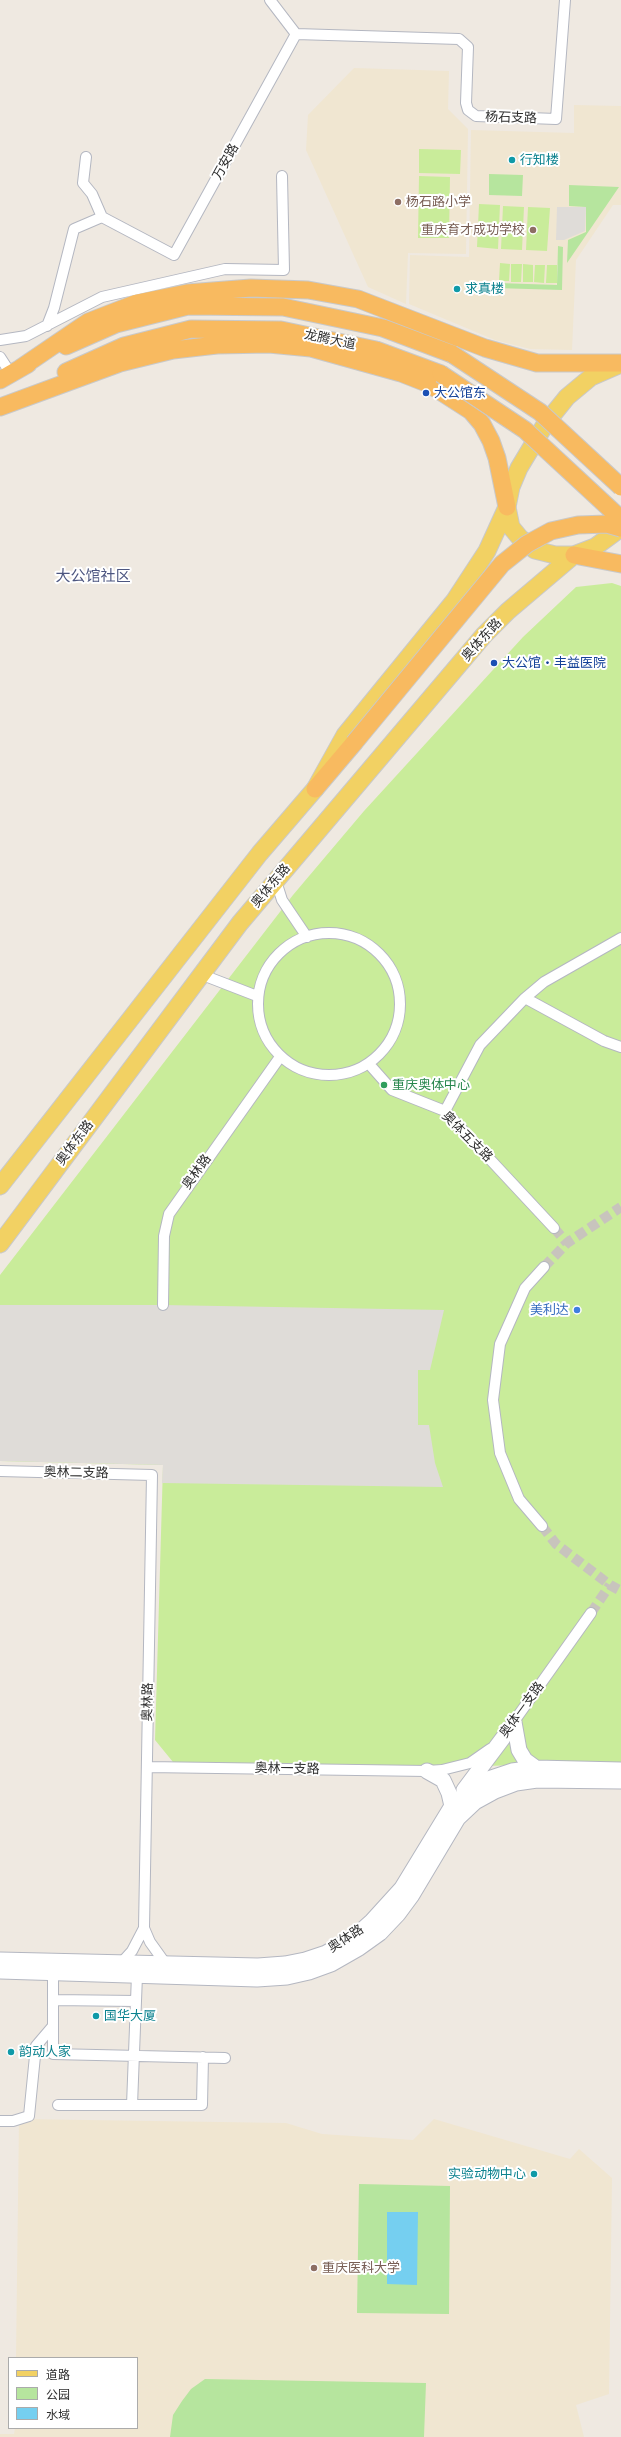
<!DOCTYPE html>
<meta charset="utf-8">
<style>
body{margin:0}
#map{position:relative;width:621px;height:2437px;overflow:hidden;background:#efe9e1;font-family:"Fira Sans","Noto Sans SC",sans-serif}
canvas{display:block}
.legend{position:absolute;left:8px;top:2357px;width:130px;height:72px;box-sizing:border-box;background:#fff;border:1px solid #ababab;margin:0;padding:5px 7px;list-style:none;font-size:12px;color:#2e2e2e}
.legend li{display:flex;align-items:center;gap:8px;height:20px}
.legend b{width:20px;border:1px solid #ababab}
</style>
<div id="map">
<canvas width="621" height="2437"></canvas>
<ul class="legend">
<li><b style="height:5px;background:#f2d163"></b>道路</li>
<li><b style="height:11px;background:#b6e59e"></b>公园</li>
<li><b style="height:11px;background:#75cff0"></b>水域</li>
</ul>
</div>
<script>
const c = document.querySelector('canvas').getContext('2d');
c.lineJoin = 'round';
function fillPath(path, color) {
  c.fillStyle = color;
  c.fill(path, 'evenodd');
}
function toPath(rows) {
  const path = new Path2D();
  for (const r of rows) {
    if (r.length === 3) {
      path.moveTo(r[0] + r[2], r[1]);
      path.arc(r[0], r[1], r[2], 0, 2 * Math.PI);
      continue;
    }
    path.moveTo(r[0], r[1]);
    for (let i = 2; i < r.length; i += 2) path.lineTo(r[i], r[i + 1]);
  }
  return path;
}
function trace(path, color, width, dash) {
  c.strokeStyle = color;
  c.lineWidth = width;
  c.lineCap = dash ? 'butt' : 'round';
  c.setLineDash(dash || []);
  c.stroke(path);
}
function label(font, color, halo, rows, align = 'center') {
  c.font = font + ' "Fira Sans","Noto Sans SC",sans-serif';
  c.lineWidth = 4;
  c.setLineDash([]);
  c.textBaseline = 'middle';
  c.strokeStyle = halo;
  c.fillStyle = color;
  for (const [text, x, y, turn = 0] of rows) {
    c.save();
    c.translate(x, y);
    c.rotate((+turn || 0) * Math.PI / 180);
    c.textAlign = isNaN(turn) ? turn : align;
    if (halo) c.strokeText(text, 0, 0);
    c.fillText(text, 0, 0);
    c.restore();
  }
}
const education = toPath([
 [354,68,449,71,448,109,468,129,466,254,408,253,406,304,368,287,306,150,308,115],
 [574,105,621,106,621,205,613,205,576,260,572,350,530,349,495,340,409,304,410,255,469,257,471,130,574,133],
 [19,2119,286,2123,322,2134,413,2140,434,2119,570,2159,579,2149,612,2178,609,2394,576,2405,584,2437,0,2437,0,2434,14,2434,15,2428,137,2428,137,2358,16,2358]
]);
const green = toPath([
 [489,174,523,175,522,196,489,195],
 [569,185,619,187,567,263,568,240,586,232,586,207,569,206],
 [558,246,563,247,562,290,495,288,498,283,557,285],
 [359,2184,450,2186,449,2314,357,2313],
 [205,2379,426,2383,424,2437,170,2437,173,2415,182,2401,191,2389]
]);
const pitch = toPath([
 [419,149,461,150,460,174,419,173],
 [419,176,450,177,449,238,418,238],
 [479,204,500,205,498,249,477,247],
 [503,206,524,207,522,250,501,249],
 [528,207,550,208,547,251,526,250],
 [500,263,510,264,509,281,499,281],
 [511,264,522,264,521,282,511,282],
 [523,264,533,265,533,282,523,282],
 [535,265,545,265,544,283,534,282],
 [547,265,557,265,557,283,546,283],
 [612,583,621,586,621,1763,434,1767,173,1762,155,1740,163,1465,0,1461,0,1275,293,895,364,811,523,637,576,587]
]);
const plaza = toPath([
 [557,207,586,207,585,231,564,240,556,240],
 [0,1305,163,1305,444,1310,430,1370,418,1370,418,1425,429,1425,435,1463,443,1487,162,1483,163,1465,0,1461]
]);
const water = toPath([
 [387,2212,418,2212,417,2285,387,2284]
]);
const minorTunnel = toPath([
 [554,1228,567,1243],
 [544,1267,567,1243,621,1207],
 [542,1526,556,1544,610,1585,621,1591],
 [591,1613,610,1585]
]);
const minor = toPath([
 [296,34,459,39,468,47,466,103,468,110,476,116,556,119,565,0],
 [102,217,174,255,296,34,270,0],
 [47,326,54,308,74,229,102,217,92,194,83,183,86,157],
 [0,340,26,336,102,297,225,269,284,270,282,176],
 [0,357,11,374],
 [276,881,282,900,307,937],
 [329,1004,71],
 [200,974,257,996],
 [525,998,604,1041,621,1047],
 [369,1064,392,1090,445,1111,554,1228],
 [445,1111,480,1045,525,998,544,982,621,938],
 [163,1305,164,1236,169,1214,280,1057],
 [0,1471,152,1475,144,1928,132,1951,122,1962],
 [542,1526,519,1499,500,1453,493,1400,500,1344,525,1288,544,1267],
 [510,1727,591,1613],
 [147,1767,427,1771,442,1770,470,1763,490,1749],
 [144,1928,150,1942,165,1963],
 [53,1972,53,2054,225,2058],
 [53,2000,136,2001],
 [58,2105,202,2105,203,2057],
 [132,2105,137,1975],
 [0,2121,13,2121,29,2116,36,2046,53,2026]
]);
const secondary = toPath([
 [514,1722,519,1750,525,1760,536,1768],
 [427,1771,443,1780,449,1793,452,1806],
 [464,1790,503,1738],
 [0,1960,258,1966,285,1964,305,1960,326,1953,353,1938,372,1921,402,1888,452,1806,468,1791,488,1779,512,1771,536,1768,621,1770],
 [0,1971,257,1979,287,1977,309,1972,331,1964,359,1948,380,1933,398,1914,412,1895,458,1818,475,1802,495,1791,516,1783,537,1780,621,1781]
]);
const primary = toPath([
 [621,364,591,377,567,397,546,423,519,468,511,487,507,507,511,527,520,538,535,550,555,555,574,555,595,547,621,528],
 [0,1186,260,853,315,789,345,735,455,600,487,551,507,507],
 [0,1244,240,923,484,635,508,611,574,555]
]);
const trunk = toPath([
 [66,346,116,324,188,306,283,307,383,328,452,354],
 [19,369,88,322,137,303,187,293,251,288,308,290,358,299,485,348,537,363,621,363],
 [66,372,124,346,191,329,281,330,376,350,441,374],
 [0,380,28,364],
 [0,407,120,363,173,350,217,345,269,344,311,348,401,373,429,384,471,411,482,424,491,441,497,458,507,507],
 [574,555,621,564],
 [315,789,354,743]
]);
const trunkBridge = toPath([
 [452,354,540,412,621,487],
 [441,374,525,430,621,519],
 [354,743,502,564,527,544,551,531,578,525,607,524,621,528]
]);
const markers = [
 [512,160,4,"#0f9aa8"],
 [398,202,4,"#8d6e63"],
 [533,230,4,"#8d6e63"],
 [457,289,4,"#0f9aa8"],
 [426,393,4,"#1a4fb4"],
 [494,663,4,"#1a4fb4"],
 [384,1085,4,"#2e9e5b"],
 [577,1310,4,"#3f7fe0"],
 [96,2016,4,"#0f9aa8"],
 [11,2052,4,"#0f9aa8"],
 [534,2174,4,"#0f9aa8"],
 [314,2268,4,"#8d6e63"]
];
const streetNames = [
 ["杨石支路",511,118,2],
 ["万安路",226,162,-61],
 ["龙腾大道",330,340,12],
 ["奥体东路",482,640,-48],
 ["奥体东路",271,886,-50],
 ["奥体五支路",467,1137,45],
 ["奥体东路",75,1143,-53],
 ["奥林路",197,1172,-54],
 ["奥林二支路",76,1473,1],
 ["奥林路",148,1702,-89],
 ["奥体一支路",522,1710,-54],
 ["奥林一支路",287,1769,1],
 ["奥体路",346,1939,-33]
];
const cultureNames = [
 ["行知楼",520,160],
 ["求真楼",465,289],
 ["国华大厦",104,2016],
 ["韵动人家",19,2052],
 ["实验动物中心",526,2174,"right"]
];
const educationNames = [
 ["杨石路小学",406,202],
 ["重庆育才成功学校",525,230,"right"],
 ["重庆医科大学",322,2268]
];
const transitNames = [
 ["大公馆东",434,393],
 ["大公馆‧丰益医院",502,663]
];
const leisureNames = [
 ["重庆奥体中心",392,1085]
];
const shopNames = [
 ["美利达",569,1310]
];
const quarterNames = [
 ["大公馆社区",93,577]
];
fillPath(education, '#f0e6d1');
fillPath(green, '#b6e59e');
fillPath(pitch, '#c9ec9a');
fillPath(plaza, '#dfdcd8');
fillPath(water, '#75cff0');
trace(minorTunnel, '#c8c4bd', 10, [10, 5]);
trace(minor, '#b4b7c1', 12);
trace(secondary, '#b4b7c1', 17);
trace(primary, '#c9c9c9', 19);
trace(trunk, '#c9c9c9', 19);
trace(minor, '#fff', 10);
trace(secondary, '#fff', 15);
trace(primary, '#f2d163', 17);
trace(trunk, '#f8ba60', 17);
trace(trunkBridge, '#c9c9c9', 19, []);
trace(trunkBridge, '#f8ba60', 17);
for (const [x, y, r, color] of markers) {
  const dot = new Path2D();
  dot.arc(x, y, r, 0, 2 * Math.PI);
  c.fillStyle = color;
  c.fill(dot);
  trace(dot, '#fff', 1.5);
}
label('13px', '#2e2e2e', '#fff', streetNames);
label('13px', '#0d838f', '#fff', cultureNames, 'left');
label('13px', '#785e54', '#fff', educationNames, 'left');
label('13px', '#164399', '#fff', transitNames, 'left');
label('13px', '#27864d', '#fff', leisureNames, 'left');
label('13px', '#366cbe', '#fff', shopNames, 'right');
label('15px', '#4d5680', '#fff', quarterNames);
</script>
